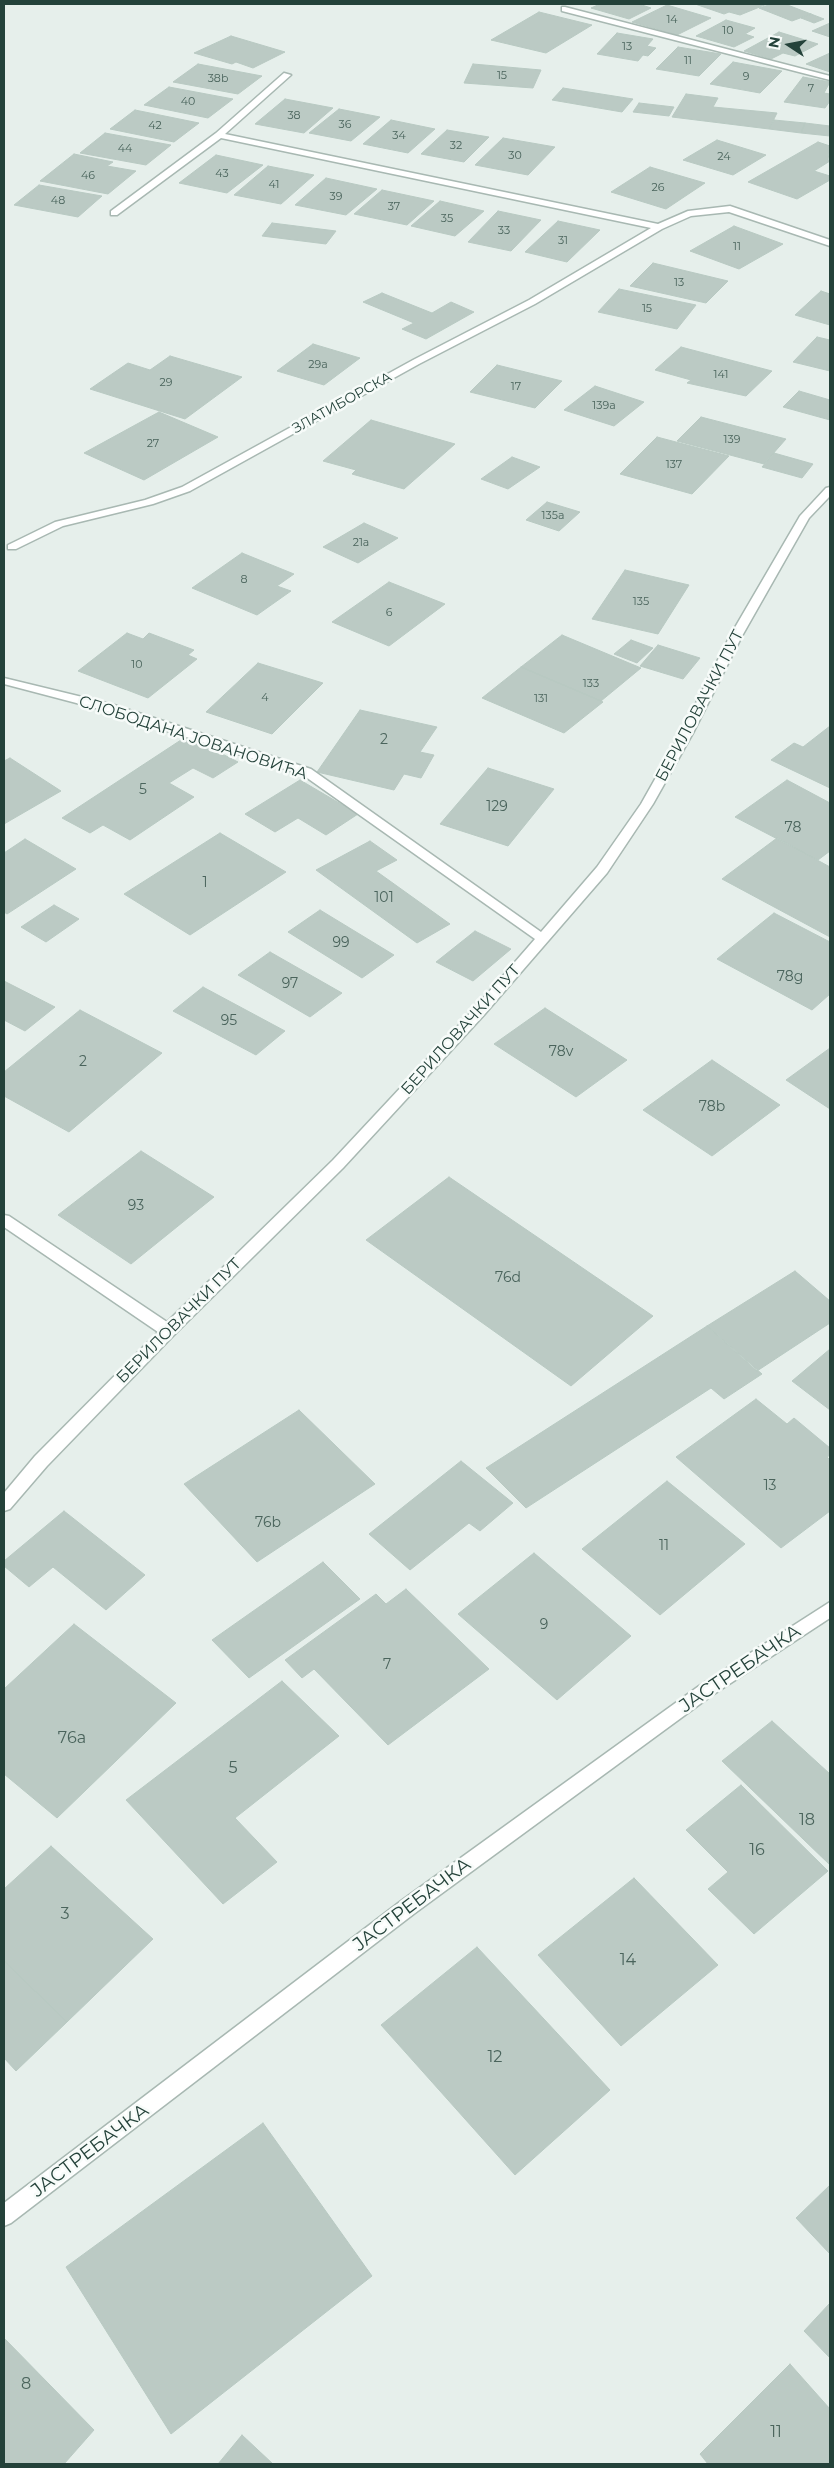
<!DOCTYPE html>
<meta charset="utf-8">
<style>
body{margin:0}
#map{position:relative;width:834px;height:2468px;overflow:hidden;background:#e6efeb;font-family:Montserrat,sans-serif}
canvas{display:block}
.frame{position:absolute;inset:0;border:5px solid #24423a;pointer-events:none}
.north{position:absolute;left:764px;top:20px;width:50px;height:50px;-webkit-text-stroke:4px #f7fbf9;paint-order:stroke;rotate:281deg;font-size:14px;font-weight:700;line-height:20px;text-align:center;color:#24423a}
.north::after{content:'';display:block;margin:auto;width:18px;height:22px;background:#24423a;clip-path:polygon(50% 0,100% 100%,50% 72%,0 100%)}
</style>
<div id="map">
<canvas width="834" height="2468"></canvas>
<div class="frame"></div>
<div class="north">N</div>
</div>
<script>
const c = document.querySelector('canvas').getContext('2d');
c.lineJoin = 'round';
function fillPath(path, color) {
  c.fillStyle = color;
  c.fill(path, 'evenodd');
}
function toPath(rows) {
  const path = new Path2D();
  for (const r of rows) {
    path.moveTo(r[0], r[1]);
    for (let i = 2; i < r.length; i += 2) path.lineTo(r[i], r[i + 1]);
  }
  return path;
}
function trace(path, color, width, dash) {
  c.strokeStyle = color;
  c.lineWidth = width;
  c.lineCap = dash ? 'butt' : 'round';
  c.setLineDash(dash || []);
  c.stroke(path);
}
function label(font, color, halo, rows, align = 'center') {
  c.font = font + ' Montserrat,sans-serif';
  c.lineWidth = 5;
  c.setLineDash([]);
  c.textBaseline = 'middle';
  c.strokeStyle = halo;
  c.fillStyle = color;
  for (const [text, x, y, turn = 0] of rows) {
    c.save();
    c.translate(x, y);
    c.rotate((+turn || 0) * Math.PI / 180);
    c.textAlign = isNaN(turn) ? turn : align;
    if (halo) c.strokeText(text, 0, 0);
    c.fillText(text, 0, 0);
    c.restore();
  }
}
const building = toPath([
 [600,4,639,4,651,8,629,19,591,8,600,4],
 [695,4,767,4,740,15,729,12,724,14,695,4],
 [772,4,785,4,811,14,792,21,759,8,772,4],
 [667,5,711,18,677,35,632,22,667,5],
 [539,12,592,25,546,53,491,40,539,12],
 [811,14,824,19,814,23,801,18,811,14],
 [726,20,755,28,745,34,754,37,734,47,696,36,726,20],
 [830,23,830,37,812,31,830,23],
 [779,32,818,44,795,56,783,53,771,59,744,51,779,32],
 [617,33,653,39,647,46,656,48,648,56,643,55,638,61,597,54,617,33],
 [231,36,285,52,253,68,236,62,232,64,194,53,231,36],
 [678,47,721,54,699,76,656,69,678,47],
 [830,53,830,72,806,64,830,53],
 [733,62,782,71,760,93,710,84,733,62],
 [198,64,262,76,238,94,173,82,198,64],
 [473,64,541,70,533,88,464,83,473,64],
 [803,77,830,82,824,93,830,94,830,101,825,108,784,102,803,77],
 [169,87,233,99,208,118,144,105,169,87],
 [563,88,633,99,622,112,552,100,563,88],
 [686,94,718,98,713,107,777,113,769,129,672,117,686,94],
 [285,99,333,108,304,133,255,124,285,99],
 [639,103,674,107,669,116,633,112,639,103],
 [339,109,380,117,351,141,309,133,339,109],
 [135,110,199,123,174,142,110,129,135,110],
 [391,120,435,129,408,153,363,144,391,120],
 [774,120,805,123,801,133,769,129,774,120],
 [805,123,830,126,830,136,801,133,805,123],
 [447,130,489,137,464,162,421,154,447,130],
 [105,133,171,145,146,165,80,153,105,133],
 [503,138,555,147,528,175,475,165,503,138],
 [717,140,766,155,733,175,683,160,717,140],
 [818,142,830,146,828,160,830,161,814,171,830,176,830,180,797,199,748,182,818,142],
 [74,154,113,162,107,166,136,171,108,194,40,181,74,154],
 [216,155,263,165,227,193,179,183,216,155],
 [268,166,314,175,281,204,234,195,268,166],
 [650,167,705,183,666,209,611,192,650,167],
 [326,178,377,189,346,215,295,205,326,178],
 [39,185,102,196,78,217,14,205,39,185],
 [382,190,434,201,407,225,354,214,382,190],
 [440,201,484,211,455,236,411,226,440,201],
 [498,211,541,220,511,251,468,242,498,211],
 [558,221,600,230,567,262,525,252,558,221],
 [272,223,336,231,326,244,262,236,272,223],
 [734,226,783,244,739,269,690,251,734,226],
 [653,263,728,281,706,303,630,286,653,263],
 [619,289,696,305,677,329,598,312,619,289],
 [821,291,830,294,830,325,795,315,821,291],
 [382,293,432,313,451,302,474,312,426,339,402,329,414,323,363,302,382,293],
 [817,337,830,340,830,371,793,362,817,337],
 [313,344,360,358,324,385,277,371,313,344],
 [681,347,772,371,746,396,687,383,691,380,655,370,681,347],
 [170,356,242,377,185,419,90,389,128,363,150,370,170,356],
 [497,365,562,381,535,408,470,392,497,365],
 [595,386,644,402,614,426,564,410,595,386],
 [799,391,830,400,830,420,783,407,799,391],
 [159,412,218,437,144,480,84,453,159,412],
 [701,417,786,439,764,464,677,441,701,417],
 [371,420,455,444,404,489,352,474,356,470,323,461,371,420],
 [657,437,729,456,692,494,620,474,657,437],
 [774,453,813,464,802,478,762,467,774,453],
 [512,457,540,467,508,489,481,479,512,457],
 [547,502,580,512,559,531,526,520,547,502],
 [364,523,398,538,358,563,323,547,364,523],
 [242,553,294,574,277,586,291,591,257,615,192,588,242,553],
 [625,570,689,585,658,634,592,619,625,570],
 [389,582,445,604,389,646,332,622,389,582],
 [127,633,143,639,149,633,194,650,188,655,197,659,148,698,78,671,127,633],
 [562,635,641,668,601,701,521,667,562,635],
 [631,640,653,648,637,663,614,654,631,640],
 [658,645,700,658,683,679,640,666,658,645],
 [258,663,323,683,272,734,206,712,258,663],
 [521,667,601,701,603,702,564,733,482,698,521,667],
 [360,710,437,727,420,752,434,755,421,778,404,774,394,790,317,772,360,710],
 [830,726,830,788,771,760,794,743,803,747,830,726],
 [187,736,238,762,213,778,193,768,169,783,194,797,130,840,103,825,90,833,62,818,187,736],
 [10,758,61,791,4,824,4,761,10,758],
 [488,768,554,789,508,846,440,824,488,768],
 [300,780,358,814,326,835,298,818,275,832,245,814,300,780],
 [787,780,830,803,830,851,818,860,735,817,787,780],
 [220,833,286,872,190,935,124,894,220,833],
 [777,838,830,867,830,937,722,879,777,838],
 [25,839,76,869,7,914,4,912,4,853,25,839],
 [370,841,397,860,376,871,450,924,417,943,316,870,370,841],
 [54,905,79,919,46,942,21,927,54,905],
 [320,910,394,955,362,978,288,932,320,910],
 [774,913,830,942,830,994,812,1010,717,959,774,913],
 [475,931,511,949,473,981,436,962,475,931],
 [270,952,342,993,310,1017,238,975,270,952],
 [4,981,55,1007,25,1031,4,1020,4,981],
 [203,987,285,1031,256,1055,173,1011,203,987],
 [545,1008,627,1060,576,1097,494,1044,545,1008],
 [80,1010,162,1053,69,1132,4,1096,4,1072,80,1010],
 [830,1048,830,1109,786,1080,830,1048],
 [712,1060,780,1105,712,1156,643,1110,712,1060],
 [141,1151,214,1197,131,1264,58,1215,141,1151],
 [449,1177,653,1316,571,1386,366,1240,449,1177],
 [795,1271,830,1301,830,1323,757,1371,707,1326,795,1271],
 [707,1326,762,1374,724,1399,711,1388,526,1508,486,1468,707,1326],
 [830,1349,830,1410,792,1381,830,1349],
 [756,1399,787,1424,794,1418,830,1448,830,1455,827,1457,830,1460,830,1511,781,1548,676,1457,756,1399],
 [299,1410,375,1484,257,1562,184,1484,299,1410],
 [461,1461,513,1503,480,1531,469,1523,410,1570,369,1534,461,1461],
 [667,1481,745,1544,660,1615,582,1549,667,1481],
 [64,1511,145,1575,106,1610,53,1567,29,1587,4,1566,4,1561,64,1511],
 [534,1553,631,1636,557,1700,458,1614,534,1553],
 [323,1562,360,1599,249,1678,212,1640,323,1562],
 [406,1589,489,1669,388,1745,314,1669,302,1678,285,1660,376,1594,386,1604,406,1589],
 [74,1624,176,1703,57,1818,4,1774,4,1689,74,1624],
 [282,1681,339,1736,235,1818,277,1862,223,1904,126,1800,282,1681],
 [772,1721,830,1774,830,1865,722,1761,772,1721],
 [741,1785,828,1871,754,1934,708,1889,728,1872,686,1830,741,1785],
 [51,1846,153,1939,67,2022,4,1961,4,1889,51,1846],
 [634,1878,718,1965,621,2046,538,1955,634,1878],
 [477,1947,610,2090,515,2175,381,2025,477,1947],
 [4,1961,67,2022,16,2071,4,2058,4,1961],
 [263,2123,372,2276,171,2434,66,2267,263,2123],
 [830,2185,830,2254,796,2218,830,2185],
 [830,2303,830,2358,804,2331,830,2303],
 [4,2338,94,2430,64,2464,4,2464,4,2338],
 [790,2364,830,2409,830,2464,708,2464,700,2454,790,2364],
 [242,2435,273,2464,218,2464,242,2435]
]);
const street = toPath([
 [565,7,830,76,830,80,562,11,562,7,565,7],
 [284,73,291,75,225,134,658,224,688,211,730,206,830,240,830,246,729,212,691,216,662,229,535,304,419,364,190,491,153,504,63,526,16,549,8,549,8,545,55,522,145,500,182,487,413,360,529,300,651,228,221,138,117,215,111,215,111,211,216,133,284,73],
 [830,487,830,496,809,518,742,636,693,733,653,804,607,873,484,1015,343,1168,174,1335,47,1466,10,1509,4,1511,4,1493,35,1456,158,1332,4,1227,4,1215,9,1216,167,1322,333,1160,474,1009,535,939,303,775,103,710,4,684,4,678,111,704,311,769,541,932,597,867,641,804,681,733,730,636,800,516,826,488,830,487],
 [830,1602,830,1618,711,1696,415,1913,11,2223,4,2226,4,2203,401,1901,699,1686,830,1602]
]);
const farNumbernames = [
 ["14",672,20],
 ["10",728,31],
 ["13",627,47],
 ["11",688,61],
 ["15",502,76],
 ["9",746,77],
 ["38b",218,79],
 ["7",811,89],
 ["40",188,102],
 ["38",294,116],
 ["36",345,125],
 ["42",155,126],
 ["34",399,136],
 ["32",456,146],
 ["44",125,149],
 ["30",515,156],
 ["24",724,157],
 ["43",222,174],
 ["46",88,176],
 ["41",274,185],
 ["26",658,188],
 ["39",336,197],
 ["48",58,201],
 ["37",394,207],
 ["35",447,219],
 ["33",504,231],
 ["31",563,241],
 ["11",737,247],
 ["13",679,283],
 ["15",647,309],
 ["29a",318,365],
 ["141",721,375],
 ["29",166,383],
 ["17",516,387],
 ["139a",604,406],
 ["139",732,440],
 ["27",153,444],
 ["137",674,465],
 ["135a",553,516],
 ["21a",361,543],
 ["8",244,580],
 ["135",641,602],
 ["6",389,613],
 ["10",137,665],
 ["133",591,684],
 ["4",265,698],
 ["131",541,699]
];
const farStreetnames = [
 ["ЗЛАТИБОРСКА",342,403,-29]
];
const numberNames = [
 ["2",384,740],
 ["5",143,790],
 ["129",497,807],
 ["78",793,828],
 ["1",205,883],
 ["101",384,898],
 ["99",341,943],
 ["78g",790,977],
 ["97",290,984],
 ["95",229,1021],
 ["78v",561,1052],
 ["2",83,1062],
 ["78b",712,1107],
 ["93",136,1206],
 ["76d",508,1278],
 ["13",770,1486],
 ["76b",268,1523],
 ["11",664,1546],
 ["9",544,1625],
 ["7",387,1665]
];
const streetNames = [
 ["БЕРИЛОВАЧКИ ПУТ",700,706,-62],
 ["СЛОБОДАНА ЈОВАНОВИЋА",193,738,18],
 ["БЕРИЛОВАЧКИ ПУТ",461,1030,-48],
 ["БЕРИЛОВАЧКИ ПУТ",179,1321,-45]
];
const nearNumbernames = [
 ["76a",72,1738],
 ["5",233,1768],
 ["18",807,1820],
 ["16",757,1850],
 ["3",65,1914],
 ["14",628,1960],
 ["12",495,2057],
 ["8",26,2384],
 ["11",776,2432]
];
const nearStreetnames = [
 ["ЈАСТРЕБАЧКА",740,1669,-34],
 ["ЈАСТРЕБАЧКА",412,1905,-37],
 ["ЈАСТРЕБАЧКА",90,2151,-37]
];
fillPath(building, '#bbcac4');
trace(building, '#b8c9c2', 1);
trace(street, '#a8b8b2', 3);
fillPath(street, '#fff');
label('11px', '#4a645c', null, farNumbernames);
label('14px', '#24423a', '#f7fbf9', farStreetnames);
label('14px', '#4a645c', null, numberNames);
label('16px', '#24423a', '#f7fbf9', streetNames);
label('16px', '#4a645c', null, nearNumbernames);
label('19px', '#24423a', '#f7fbf9', nearStreetnames);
</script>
